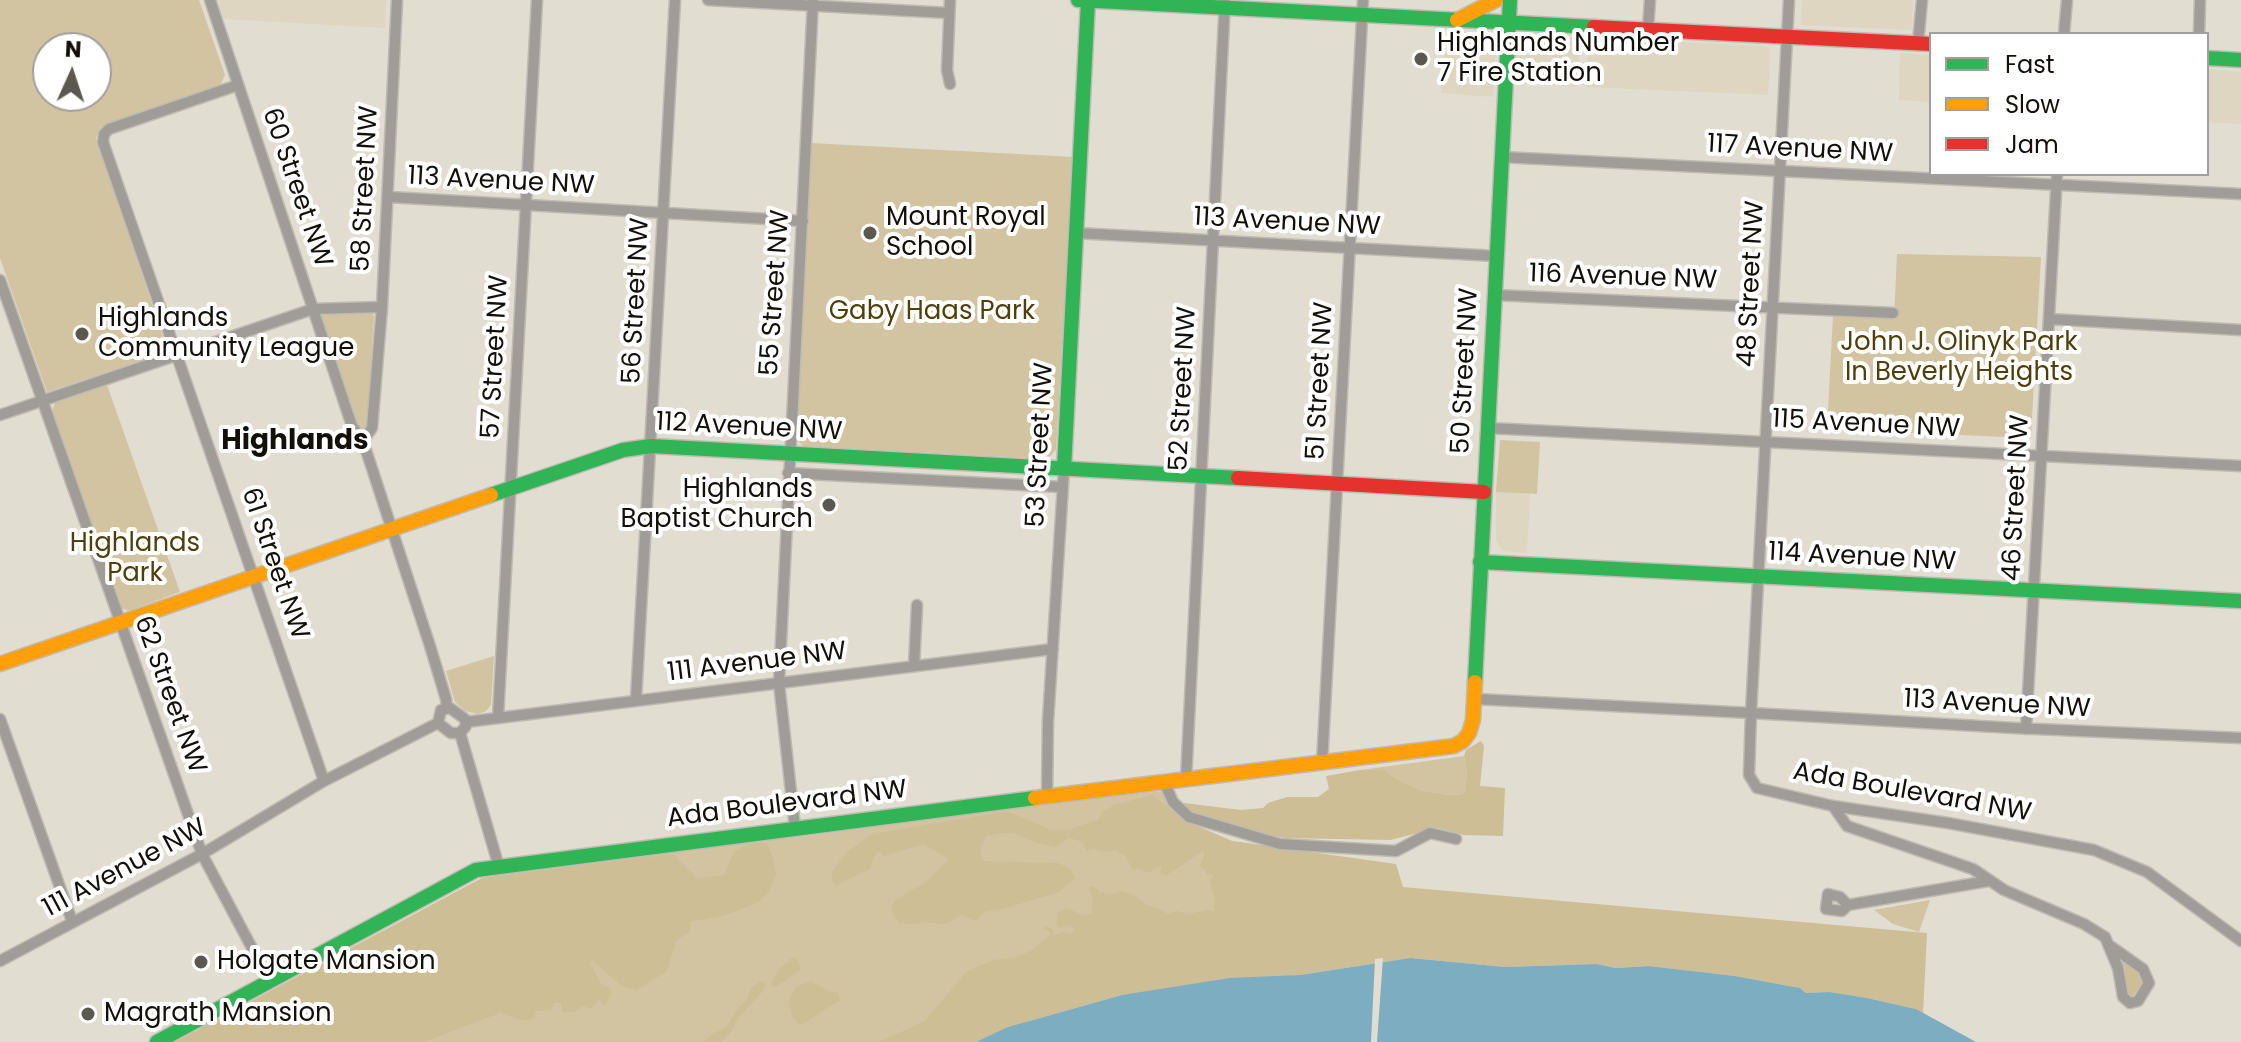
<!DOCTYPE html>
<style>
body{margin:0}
#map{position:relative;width:2241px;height:1042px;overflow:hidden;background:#e2ddd1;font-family:Poppins,sans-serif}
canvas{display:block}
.legend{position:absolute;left:1929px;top:32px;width:280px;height:144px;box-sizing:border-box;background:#fff;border:2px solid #a19f9d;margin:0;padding:10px 14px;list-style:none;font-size:24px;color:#131009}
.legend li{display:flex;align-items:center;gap:16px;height:40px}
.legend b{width:40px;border:2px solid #a19f9d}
.north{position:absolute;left:32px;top:32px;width:80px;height:80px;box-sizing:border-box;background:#fff;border:2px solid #a19f9d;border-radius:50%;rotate:3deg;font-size:22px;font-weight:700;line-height:32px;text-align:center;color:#131009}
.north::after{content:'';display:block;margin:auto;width:28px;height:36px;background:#5b584f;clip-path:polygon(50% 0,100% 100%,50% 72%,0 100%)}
</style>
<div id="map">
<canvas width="2241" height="1042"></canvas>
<ul class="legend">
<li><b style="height:10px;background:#30b455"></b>Fast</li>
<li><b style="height:10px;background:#ff9f0a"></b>Slow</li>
<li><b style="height:10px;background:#e5322d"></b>Jam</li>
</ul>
<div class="north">N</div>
</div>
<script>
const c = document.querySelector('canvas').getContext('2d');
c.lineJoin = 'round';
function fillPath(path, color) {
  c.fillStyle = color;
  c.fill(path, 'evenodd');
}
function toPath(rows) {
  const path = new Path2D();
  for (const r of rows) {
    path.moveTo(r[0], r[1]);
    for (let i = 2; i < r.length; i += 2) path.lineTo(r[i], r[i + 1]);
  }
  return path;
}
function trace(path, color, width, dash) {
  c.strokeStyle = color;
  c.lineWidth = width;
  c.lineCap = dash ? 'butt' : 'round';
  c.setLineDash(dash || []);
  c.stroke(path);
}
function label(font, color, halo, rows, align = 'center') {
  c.font = font + ' Poppins,sans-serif';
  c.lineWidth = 8;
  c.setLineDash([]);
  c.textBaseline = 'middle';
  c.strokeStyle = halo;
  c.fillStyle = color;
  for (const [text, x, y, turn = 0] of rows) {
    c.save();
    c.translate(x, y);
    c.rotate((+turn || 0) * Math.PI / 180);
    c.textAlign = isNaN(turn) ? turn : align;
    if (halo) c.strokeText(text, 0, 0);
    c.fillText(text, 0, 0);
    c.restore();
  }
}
const built = toPath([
 [217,0,386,0,385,28,223,19],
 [1802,0,1913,0,1912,30,1801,25],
 [1445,31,1482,33,1490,36,1496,45,1493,97,1441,93],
 [1523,34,1766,46,1770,50,1768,95,1586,87,1588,46,1580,46,1577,86,1512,83,1514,43],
 [1900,53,1931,55,1931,102,1899,100],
 [2207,69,2241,72,2241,124,2207,122],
 [1496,492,1530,494,1527,553,1503,551,1496,541]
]);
const green = toPath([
 [0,0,199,0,225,75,220,85,100,128,96,138,165,343,164,353,47,392,0,258],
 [48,48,96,48,96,96,48,96],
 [811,143,1073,157,1056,449,1048,459,803,446,794,436],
 [1897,254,2041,257,2031,435,2028,438,1827,429,1833,316,1894,319],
 [371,312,374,316,367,425,363,431,358,428,319,317,320,313],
 [107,385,180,592,128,611,119,607,52,411,55,403],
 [1500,440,1540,442,1537,494,1496,492],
 [494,656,491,705,486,711,478,714,465,711,455,702,446,671],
 [1464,756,1467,774,1464,794,1450,795,1423,791,1395,778,1384,769,1360,770],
 [1163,791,1171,810,1187,822,1232,841,1273,847,1303,913,976,1042,175,1042,483,878,735,843,792,838,1053,803],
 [1930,900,1919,932,1893,924,1874,910]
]);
const forest = toPath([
 [1481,741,1484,746,1480,786,1505,788,1503,836,1463,835,1438,828,1390,840,1285,838,1253,833,1194,814,1182,807,1184,803,1241,810,1263,808,1268,803,1287,797,1318,797,1329,789,1326,776,1360,770,1384,769,1395,778,1423,791,1450,795,1464,794,1467,774,1464,756,1466,750],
 [1152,795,1186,821,1232,841,1396,864,1403,887,1927,933,1923,1014,1916,1009,1867,998,1830,992,1806,993,1800,988,1735,976,1649,966,1616,968,1598,964,1505,967,1410,958,1300,975,1122,995,1008,1027,976,1042,879,1042,925,1021,966,972,993,960,1016,957,1030,951,1050,936,1050,932,1043,929,1046,926,1052,929,1054,935,1062,932,1072,934,1075,930,1071,926,1058,928,1056,925,1058,912,1067,908,1080,914,1091,915,1093,901,1089,887,1093,886,1100,892,1113,894,1120,891,1133,894,1147,905,1162,910,1167,914,1177,911,1188,914,1208,910,1214,912,1215,901,1210,881,1214,875,1206,874,1206,870,1199,866,1205,856,1203,851,1167,875,1160,873,1162,865,1147,873,1140,869,1133,870,1126,857,1115,850,1106,852,1095,849,1086,851,1083,842,1073,839,1068,838,1057,847,1037,843,1017,834,1001,833,986,836,980,849,982,861,1058,863,1070,869,1075,878,1059,892,999,910,986,911,975,921,961,915,945,924,925,922,913,924,900,923,894,917,891,906,897,899,926,882,949,860,924,844,884,856,879,851,873,858,870,869,837,885,832,881,832,872,846,853,872,834,1007,811,1051,830,1069,829,1098,820,1102,812,1114,805],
 [758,843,767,843,773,858,776,873,768,893,758,902,730,914,690,922,690,931,676,941,667,971,637,990,623,987,592,960,590,963,602,985,608,987,612,992,605,1006,599,999,591,1009,583,1006,574,1012,565,1012,562,1010,561,1003,554,1003,551,1010,536,1011,534,1018,525,1021,500,1013,424,1042,175,1042,482,878,673,854,697,878,724,875,734,852,746,845],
 [2117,953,2140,970,2144,982,2131,998,2128,996],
 [793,957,797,958,801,969,776,987,772,987,771,983,780,968],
 [760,981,764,982,765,987,762,992,739,1017,731,1032,721,1042,704,1042,712,1034,726,1027,740,1006,747,1000,750,990],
 [811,981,829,991,838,993,840,1000,801,1025,792,1017,789,1000,797,986]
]);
const water = toPath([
 [1410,958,1505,967,1597,964,1616,968,1649,966,1735,976,1800,988,1806,993,1830,992,1867,998,1916,1009,1976,1042,976,1042,1008,1027,1122,995,1230,978,1300,975]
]);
const pier = toPath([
 [1383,958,1377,1042,1371,1042,1375,959]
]);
const street = toPath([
 [210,0,352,426,363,441,430,646,446,699,447,708],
 [708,0,949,13],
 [1789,0,1751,713,2014,728,2241,738],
 [1648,29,1650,0],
 [2064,34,2067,0],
 [2199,34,2200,0],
 [1918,43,1922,0],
 [950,84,947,70,950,0],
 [238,85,109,129,104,134,103,142,324,781],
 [1501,157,2241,194],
 [389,197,803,221],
 [1076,233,1496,256],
 [0,280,202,854,269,980],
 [1494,295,1893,313],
 [2049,319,2241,330],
 [0,415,313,309,382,307],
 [1488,428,2241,466],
 [363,441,372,428,382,307,397,0],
 [788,473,1062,487],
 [914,666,917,605],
 [636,699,675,0],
 [1475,699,1751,713,1749,775,1757,788,1833,806,1948,823,2094,850,2147,872,2241,941],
 [450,708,465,719,466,726,460,733,451,733,438,723,441,710,450,708],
 [498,717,537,0],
 [0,719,72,921],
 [466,722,1053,649],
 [2026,729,2057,174],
 [460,733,499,867],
 [1322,764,1363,0],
 [1186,780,1225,0],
 [1165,784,1173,802,1189,817,1280,844,1396,851,1430,833,1456,839],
 [1047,796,1048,721,1064,469],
 [1833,806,1847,826,1973,869,2004,890,2084,924,2105,937,2118,968,2123,997,2130,1003,2138,1001,2149,983,2143,969,2109,945],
 [795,828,779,683,813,0],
 [1848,905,1840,897,1828,894,1826,909,1842,911,1848,905,1988,881],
 [0,961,202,854,324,781,438,723]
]);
const fast = toPath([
 [1078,0,1594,27],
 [2207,58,2241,60],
 [1064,469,1088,1],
 [491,495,623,450,651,446,1238,478],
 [1480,562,2241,601],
 [1475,682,1510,0],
 [157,1042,476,870,1035,798]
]);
const slow = toPath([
 [1457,20,1496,0],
 [0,664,491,495],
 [1035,798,1454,746,1463,741,1469,733,1473,720,1475,682]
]);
const jam = toPath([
 [1594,27,1931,44],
 [1238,478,1484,492]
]);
const markers = [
 [1421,59,8,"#5b584f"],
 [870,233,8,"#5b584f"],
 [82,334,8,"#5b584f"],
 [829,505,8,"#5b584f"],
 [201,962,8,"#5b584f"],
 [88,1014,8,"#5b584f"]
];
const poiNames = [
 ["Highlands Number",1437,44],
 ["7 Fire Station",1437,74],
 ["Mount Royal",886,218],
 ["School",886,248],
 ["Highlands",98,319],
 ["Community League",98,349],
 ["Highlands",813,490,"right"],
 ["Baptist Church",813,520,"right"],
 ["Holgate Mansion",217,962],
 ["Magrath Mansion",104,1014]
];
const streetNames = [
 ["117 Avenue NW",1800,150,3],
 ["113 Avenue NW",501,182,3],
 ["60 Street NW",296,188,71],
 ["58 Street NW",366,189,-87],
 ["113 Avenue NW",1287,223,3],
 ["116 Avenue NW",1623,278,2],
 ["48 Street NW",1752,284,-87],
 ["55 Street NW",776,293,-86],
 ["56 Street NW",637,301,-87],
 ["57 Street NW",496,357,-87],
 ["50 Street NW",1466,371,-87],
 ["51 Street NW",1321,381,-87],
 ["52 Street NW",1184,389,-87],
 ["115 Avenue NW",1866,425,3],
 ["112 Avenue NW",749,428,3],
 ["53 Street NW",1041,445,-87],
 ["46 Street NW",2017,498,-87],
 ["114 Avenue NW",1862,558,3],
 ["61 Street NW",274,564,71],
 ["111 Avenue NW",757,663,-7],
 ["62 Street NW",169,695,70],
 ["113 Avenue NW",1997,705,3],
 ["Ada Boulevard NW",1912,793,10],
 ["Ada Boulevard NW",787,805,-7],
 ["111 Avenue NW",125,869,-28]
];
const parkNames = [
 ["Gaby Haas Park",932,312],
 ["John J. Olinyk Park",1959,343],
 ["In Beverly Heights",1959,373],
 ["Highlands",135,544],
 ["Park",135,574]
];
const neighbourhoodNames = [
 ["Highlands",295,442]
];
fillPath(built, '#ded6c1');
fillPath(green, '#d2c4a0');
fillPath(forest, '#cdbe96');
fillPath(water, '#7cadc0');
fillPath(pier, '#e2ddd1');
trace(street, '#bfbbb3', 13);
trace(fast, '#bfbbb3', 17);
trace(slow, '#bfbbb3', 17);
trace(jam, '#bfbbb3', 17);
trace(street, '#a09d98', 10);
trace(fast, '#30b455', 14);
trace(slow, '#ff9f0a', 14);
trace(jam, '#e5322d', 14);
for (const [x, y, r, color] of markers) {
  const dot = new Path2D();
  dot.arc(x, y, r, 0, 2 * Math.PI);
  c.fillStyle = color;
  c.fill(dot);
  trace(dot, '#fff', 3);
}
label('26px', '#131009', '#fff', poiNames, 'left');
label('26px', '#131009', '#fff', streetNames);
label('26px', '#503f0b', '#fff', parkNames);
label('bold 28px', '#131009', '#fff', neighbourhoodNames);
</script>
